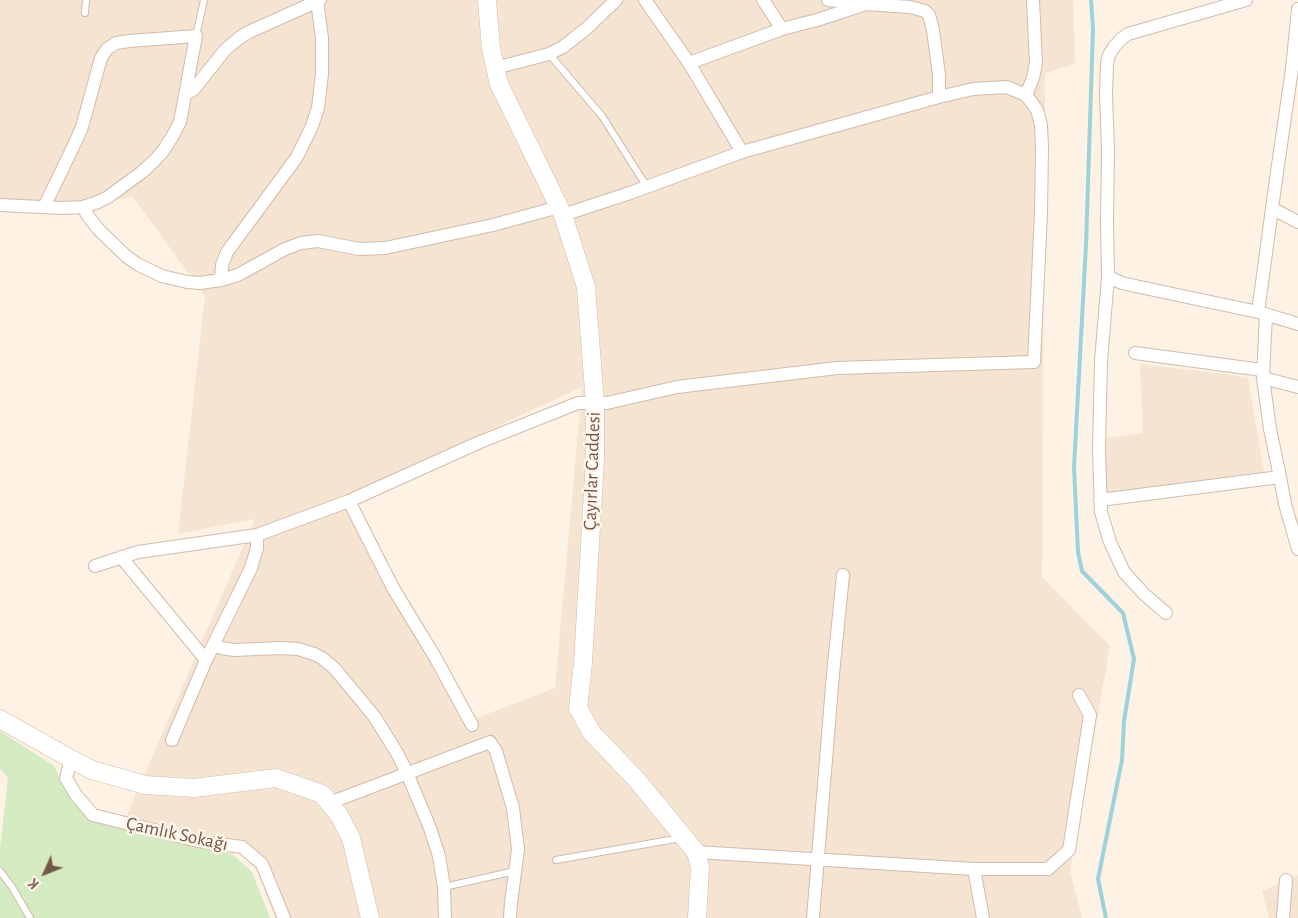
<!DOCTYPE html>
<meta charset="utf-8">
<style>
body{margin:0}
#map{position:relative;width:1298px;height:918px;overflow:hidden;background:#fdf2e4;font-family:"Alegreya Sans",sans-serif}
canvas{display:block}
.north{position:absolute;left:20px;top:848px;width:50px;height:50px;-webkit-text-stroke:4px #fff6eb;paint-order:stroke;rotate:226deg;font-size:14px;font-weight:700;line-height:20px;text-align:center;color:#765748}
.north::after{content:'';display:block;margin:auto;width:18px;height:22px;background:#765748;clip-path:polygon(50% 0,100% 100%,50% 72%,0 100%)}
</style>
<div id="map">
<canvas width="1298" height="918"></canvas>
<div class="north">K</div>
</div>
<script>
const c = document.querySelector('canvas').getContext('2d');
c.lineJoin = 'round';
function fillPath(path, color) {
  c.fillStyle = color;
  c.fill(path, 'evenodd');
}
function toPath(rows) {
  const path = new Path2D();
  for (const r of rows) {
    path.moveTo(r[0], r[1]);
    for (let i = 2; i < r.length; i += 2) path.lineTo(r[i], r[i + 1]);
  }
  return path;
}
function trace(path, color, width, dash) {
  c.strokeStyle = color;
  c.lineWidth = width;
  c.lineCap = dash ? 'butt' : 'round';
  c.setLineDash(dash || []);
  c.stroke(path);
}
function label(font, color, halo, rows, align = 'center') {
  c.font = font + ' "Alegreya Sans",sans-serif';
  c.lineWidth = 5;
  c.setLineDash([]);
  c.textBaseline = 'middle';
  c.strokeStyle = halo;
  c.fillStyle = color;
  for (const [text, x, y, turn = 0] of rows) {
    c.save();
    c.translate(x, y);
    c.rotate((+turn || 0) * Math.PI / 180);
    c.textAlign = isNaN(turn) ? turn : align;
    if (halo) c.strokeText(text, 0, 0);
    c.fillText(text, 0, 0);
    c.restore();
  }
}
const residential = toPath([
 [0,0,1073,0,1075,64,1045,73,1042,577,1110,646,1070,871,1082,918,275,918,257,870,238,851,120,831,255,519,178,534,205,296,132,196,62,215,0,204],
 [582,387,555,688,466,722,346,497],
 [1140,364,1248,377,1264,472,1101,494,1099,439,1143,433],
 [1298,875,1298,918,1269,918,1262,891]
]);
const green = toPath([
 [0,731,54,766,60,779,86,818,232,854,252,872,270,918,0,918,0,849,8,777,0,769]
]);
const stream = toPath([
 [1091,0,1093,29,1086,245,1074,467,1078,552,1082,571,1123,613,1134,659,1124,721,1122,760,1098,879,1106,918]
]);
const lane = toPath([
 [85,13,86,0],
 [196,36,204,0],
 [549,54,602,116,647,187],
 [556,860,681,838],
 [0,871,12,887,30,918],
 [444,887,515,871]
]);
const street = toPath([
 [645,0,689,63,742,152],
 [763,0,782,29],
 [1246,0,1128,34,1121,39,1114,47,1109,55,1107,64,1106,94,1108,150,1107,221,1108,277,1122,283,1140,287,1258,312,1298,324],
 [866,4,910,7,925,11,929,15,933,30,939,75,939,97],
 [689,63,782,29,817,20,866,4,828,0],
 [495,68,549,54,563,47,587,28,616,0],
 [186,92,189,92,194,89,225,50,239,38,249,32,320,0],
 [1026,95,1033,78,1036,63,1033,0],
 [0,205,62,208,83,207,98,202,108,197,142,172,154,161,163,151,172,137,180,122,196,36,129,41,116,43,107,49,101,58,82,127,75,143,44,207],
 [83,207,88,216,98,229,126,256,137,264,162,276,187,282,200,283,221,280,238,275,285,249,301,243,318,241,359,249,385,248,493,225,559,207],
 [1273,209,1298,222],
 [1108,277,1101,361,1100,404,1099,450,1101,512,1110,542,1124,572,1144,594,1166,613],
 [221,280,222,265,227,252,297,157,312,126,318,108,322,74,322,38,317,1],
 [1258,312,1277,172,1292,69,1298,9],
 [1266,314,1263,378,1270,429,1280,477,1285,504,1298,549],
 [1135,353,1262,370],
 [1263,378,1298,387],
 [1100,500,1280,477],
 [349,501,393,588,435,657,472,725],
 [121,557,206,660],
 [95,566,138,552,257,535,349,501,480,442,578,403,607,403,677,387,837,368,1034,362,1041,213,1042,148,1041,125,1037,110,1026,95,1007,87,973,89,939,97,742,152,630,193,563,215],
 [213,645,221,648,234,650,280,648,298,649,314,654,322,658,335,669,374,716,397,753,407,773,430,828,439,856,444,887,445,918],
 [172,740,206,660,251,568,257,548,257,535],
 [71,759,66,778,76,795,93,815,198,841,242,847,262,864,284,918],
 [329,803,490,742,496,751,513,808,518,849,511,903,510,918],
 [696,852,974,869,1048,869,1069,850,1090,715,1079,695],
 [974,869,983,918],
 [813,918,833,674,843,575],
 [1283,918,1286,880]
]);
const secondary = toPath([
 [487,0,491,49,499,84,563,215,586,287,595,403,595,458,583,663,578,708,592,733,636,779,696,852,700,867,697,918],
 [0,719,71,759,92,770,145,785,194,788,276,778,322,794,339,815,351,838,370,918]
]);
const streetNames = [
 ["Çayırlar Caddesi",592,471,-88],
 ["Çamlık Sokağı",177,834,12]
];
fillPath(residential, '#f5e4d2');
fillPath(green, '#d4ebc1');
trace(stream, '#9dd2da', 4);
trace(lane, '#d1bbac', 8);
trace(street, '#d1bbac', 14);
trace(secondary, '#d4bba9', 19);
trace(lane, '#fff', 6);
trace(street, '#fff', 12);
trace(secondary, '#fff', 18);
label('19px', '#765748', '#fff6eb', streetNames);
</script>
